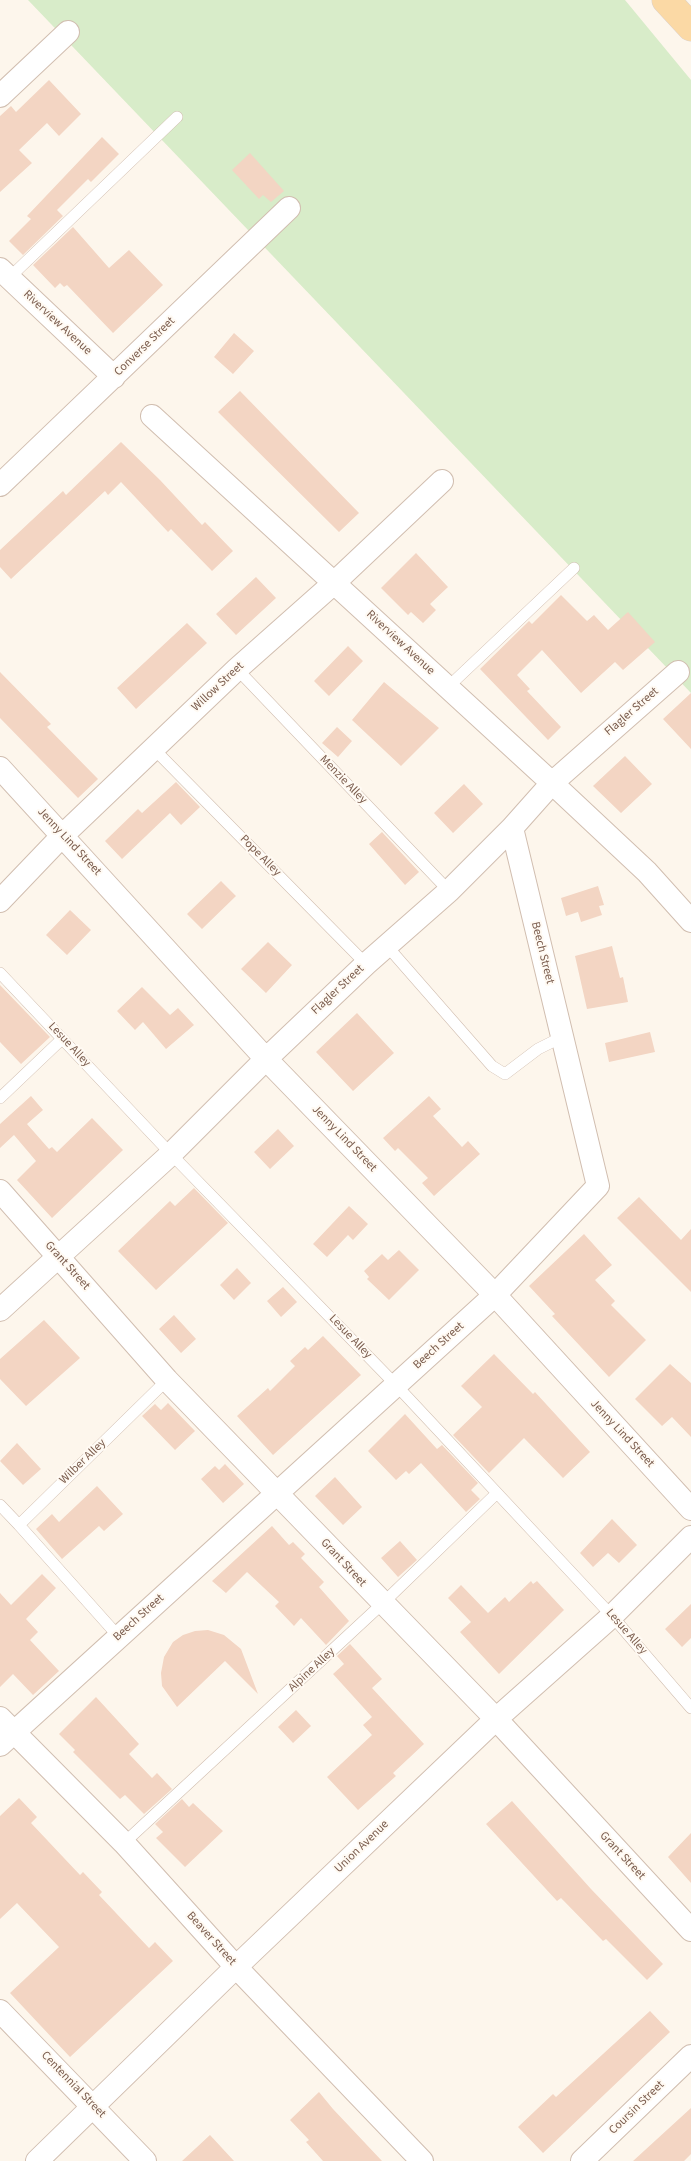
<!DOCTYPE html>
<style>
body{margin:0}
canvas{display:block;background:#fdf6ec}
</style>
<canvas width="691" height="2161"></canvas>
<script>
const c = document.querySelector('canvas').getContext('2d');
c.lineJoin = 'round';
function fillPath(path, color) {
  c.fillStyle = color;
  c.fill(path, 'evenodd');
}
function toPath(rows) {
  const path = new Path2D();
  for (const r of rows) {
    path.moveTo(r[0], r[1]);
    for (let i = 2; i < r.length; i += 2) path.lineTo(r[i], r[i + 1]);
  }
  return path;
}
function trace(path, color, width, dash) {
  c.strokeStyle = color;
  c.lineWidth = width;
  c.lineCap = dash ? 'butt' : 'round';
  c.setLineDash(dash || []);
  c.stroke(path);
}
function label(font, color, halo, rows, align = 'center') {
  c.font = font + ' "Source Sans 3",sans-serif';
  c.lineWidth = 4;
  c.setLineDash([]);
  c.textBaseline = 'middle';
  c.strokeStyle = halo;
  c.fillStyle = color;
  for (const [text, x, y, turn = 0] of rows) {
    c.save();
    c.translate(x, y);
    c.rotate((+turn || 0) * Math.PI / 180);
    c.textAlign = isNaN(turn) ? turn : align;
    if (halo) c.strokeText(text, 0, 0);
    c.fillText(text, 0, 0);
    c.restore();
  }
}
const green = toPath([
 [28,0,625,0,691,80,691,693]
]);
const building = toPath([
 [49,80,81,114,59,136,47,123,19,150,32,163,0,192,0,116,11,106,16,112],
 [102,137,119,154,91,182,88,179,57,210,63,216,23,255,9,241,31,219,27,216],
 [250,153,284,191,271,202,263,195,259,199,232,170],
 [73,227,109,268,129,250,163,285,113,333,67,285,64,287,60,283,55,288,33,265],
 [234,333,254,351,233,374,214,357],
 [240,391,359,513,339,532,218,412],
 [121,442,160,480,202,525,205,522,233,551,212,571,171,529,168,532,121,482,108,495,105,491,11,579,0,567,0,550,63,491,66,495],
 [416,553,448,587,430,604,436,610,423,623,411,612,408,615,381,588],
 [256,577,276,598,236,635,216,614],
 [561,595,587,621,594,615,608,630,628,612,655,642,623,670,615,662,581,693,542,650,517,675,530,689,527,691,561,727,548,740,480,669,529,621,532,624],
 [187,623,207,643,136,709,117,688],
 [348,646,363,661,329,696,314,681],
 [0,672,51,724,47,727,98,779,78,798,0,718],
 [384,682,439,728,401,766,352,720],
 [691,693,691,749,663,719],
 [337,727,352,741,338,757,322,743],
 [625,756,652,784,621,813,593,786],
 [176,782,200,807,181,825,170,813,122,859,105,841,138,809,142,813],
 [464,784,483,804,453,833,434,813],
 [382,832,419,872,405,885,369,844],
 [221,881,236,896,202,929,187,914],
 [598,886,604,905,599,906,602,915,581,922,578,912,566,916,561,898],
 [70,910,91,930,67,955,46,935],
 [268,942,292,965,266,993,241,969],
 [612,946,620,978,623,977,628,1002,587,1009,575,956],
 [0,985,50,1037,21,1064,0,1042],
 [142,987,170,1015,178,1008,194,1025,166,1049,143,1022,135,1030,117,1011],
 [357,1013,394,1053,353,1091,316,1052],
 [650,1032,655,1052,609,1062,605,1043],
 [31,1096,43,1110,27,1124,49,1149,52,1147,57,1152,92,1118,123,1150,52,1218,17,1180,36,1161,14,1135,0,1148,0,1124],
 [429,1096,441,1109,433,1116,462,1147,468,1141,480,1154,434,1196,422,1183,428,1178,398,1148,395,1151,383,1138],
 [278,1129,294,1146,270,1169,254,1152],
 [194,1188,228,1223,156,1290,118,1251,170,1201,175,1206],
 [639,1197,681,1240,691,1229,691,1292,617,1218],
 [349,1206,368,1224,353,1240,348,1235,327,1257,313,1244],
 [584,1234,612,1265,595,1280,615,1301,611,1305,646,1340,609,1377,552,1316,555,1314,529,1286],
 [399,1250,419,1270,389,1300,367,1279,369,1277,364,1271,382,1254,388,1260],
 [237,1268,251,1283,234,1300,220,1285],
 [283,1287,297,1302,281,1317,267,1301],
 [174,1315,196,1339,181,1353,159,1329],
 [44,1320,80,1358,26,1406,0,1379,0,1359],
 [323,1336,361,1375,273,1455,237,1416,268,1388,270,1391,295,1366,290,1361,305,1347,308,1350],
 [494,1354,533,1394,535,1392,590,1452,563,1478,524,1438,489,1473,453,1435,482,1407,461,1386],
 [670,1364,691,1383,691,1437,672,1417,662,1426,635,1399],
 [168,1403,195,1431,175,1450,142,1416,155,1404,161,1410],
 [405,1414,437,1449,442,1445,478,1483,471,1490,480,1499,466,1512,421,1463,409,1474,406,1471,396,1480,368,1451],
 [17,1443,41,1469,23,1485,0,1461],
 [225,1464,244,1484,223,1503,201,1479,215,1466,219,1470],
 [335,1477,362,1507,343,1525,315,1496],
 [97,1486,123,1514,104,1531,99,1526,62,1559,36,1529,52,1514,59,1522],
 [612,1519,637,1545,619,1563,608,1553,593,1567,580,1553],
 [272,1526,289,1545,293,1542,305,1554,301,1558,324,1582,319,1587,349,1621,326,1645,301,1618,294,1626,275,1606,279,1602,247,1572,226,1593,212,1581],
 [400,1541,417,1560,398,1577,381,1558],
 [42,1574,56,1588,26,1619,38,1632,30,1640,59,1671,33,1695,13,1674,0,1687,0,1593,11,1605],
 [531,1581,533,1584,537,1581,564,1610,499,1674,460,1632,471,1622,448,1598,461,1585,488,1613,505,1597,509,1602],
 [691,1604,691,1638,682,1647,665,1629],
 [208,1630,224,1635,241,1649,258,1694,225,1661,177,1707,162,1686,161,1673,164,1657,173,1642,183,1635,195,1631],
 [350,1644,382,1679,372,1688,424,1744,393,1773,396,1776,358,1810,327,1777,372,1735,363,1725,372,1717,333,1674,344,1664,337,1656],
 [96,1697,139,1744,129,1754,152,1778,157,1773,172,1789,144,1814,125,1795,120,1799,73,1752,75,1750,59,1734],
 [296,1710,311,1726,293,1743,278,1727],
 [19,1798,37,1817,31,1823,80,1875,83,1872,102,1892,99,1895,149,1948,155,1942,173,1961,70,2057,10,1993,59,1947,17,1903,0,1919,0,1816],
 [182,1799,189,1807,193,1803,223,1831,185,1867,156,1838,163,1832,155,1824],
 [512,1801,591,1889,663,1964,647,1980,606,1939,603,1941,561,1898,557,1901,486,1824],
 [691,1833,691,1883,668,1857],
 [650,2011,670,2032,543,2153,518,2127,553,2094,556,2097],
 [319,2092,333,2109,382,2161,323,2161,306,2142,309,2140,290,2120],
 [691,2108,691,2154,684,2161,633,2161],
 [210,2135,234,2161,182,2161]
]);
const lane = toPath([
 [9,278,177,117],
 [237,669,449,891],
 [448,687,574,568],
 [153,748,366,964],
 [387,946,492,1066,505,1074,538,1049,562,1037],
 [0,973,171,1154,396,1385,612,1616,691,1708],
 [0,1098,62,1039],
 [0,1505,19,1525,167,1380],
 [19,1525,119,1637],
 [124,1843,382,1604,497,1493]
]);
const street = toPath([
 [0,96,68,32],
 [0,269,114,377],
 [152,416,552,783,647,872,691,921],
 [0,485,289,208],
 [0,768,266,1059,495,1295,691,1509],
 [0,901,63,835,237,669,334,583,442,481],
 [0,1191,167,1380,496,1719,691,1930],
 [0,1310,171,1154,266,1059,366,964,449,891,512,828,552,783,678,672],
 [0,1718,124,1843,236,1967,422,2161],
 [0,1745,495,1295,598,1186,512,828],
 [0,2011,145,2161],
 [37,2161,236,1967,496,1719,612,1616,691,1537],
 [582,2161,691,2056]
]);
const primary = toPath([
 [666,0,691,27]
]);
const streetNames = [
 ["Riverview Avenue",57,323,43],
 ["Converse Street",145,347,-44],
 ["Riverview Avenue",400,643,43],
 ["Willow Street",218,687,-43],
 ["Flagler Street",632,712,-41],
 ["Menzie Alley",343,780,46],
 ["Jenny Lind Street",69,842,47],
 ["Pope Alley",260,856,45],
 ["Beech Street",542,953,76],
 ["Flagler Street",338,990,-43],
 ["Lesue Alley",69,1045,47],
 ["Jenny Lind Street",344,1139,46],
 ["Grant Street",67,1266,48],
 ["Lesue Alley",350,1337,46],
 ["Beech Street",439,1346,-42],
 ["Jenny Lind Street",622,1434,47],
 ["Wilber Alley",83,1462,-44],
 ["Grant Street",343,1563,47],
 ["Beech Street",139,1618,-42],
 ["Lesue Alley",626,1632,49],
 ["Alpine Alley",312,1670,-43],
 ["Union Avenue",362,1847,-44],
 ["Grant Street",622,1856,47],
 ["Beaver Street",211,1939,48],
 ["Centennial Street",73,2085,46],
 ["Coursin Street",637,2108,-44]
];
fillPath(green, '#d8ecc9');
fillPath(building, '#f3d5c3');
trace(lane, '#d1beb0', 12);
trace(street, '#d1beb0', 24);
trace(primary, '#dad1cd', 29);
trace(lane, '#fff', 11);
trace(street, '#fff', 22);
trace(primary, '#fbd9a5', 28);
label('12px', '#7a5c4d', '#fffaf3', streetNames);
</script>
